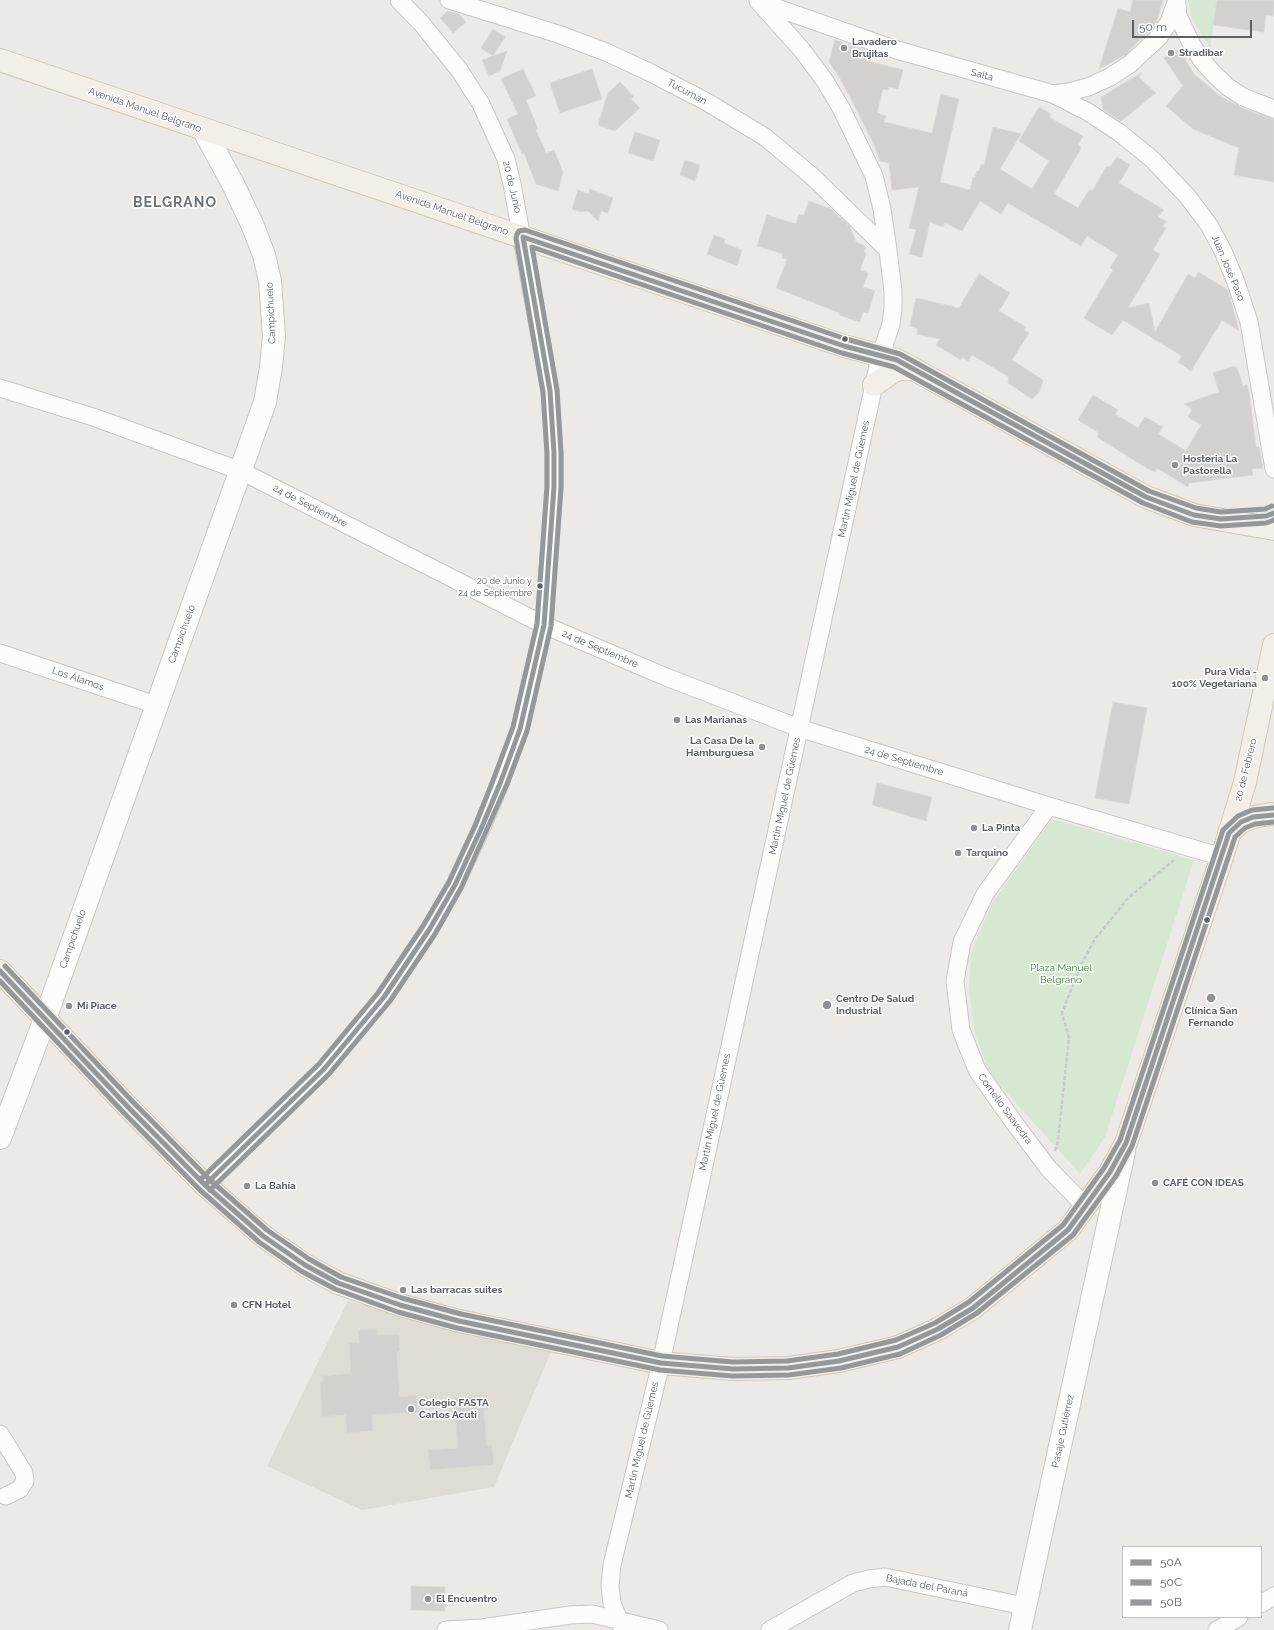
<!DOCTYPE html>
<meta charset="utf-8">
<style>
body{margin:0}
#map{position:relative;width:1274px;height:1630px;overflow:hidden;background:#eceae6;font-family:Raleway,sans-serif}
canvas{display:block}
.legend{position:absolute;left:1122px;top:1546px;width:140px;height:72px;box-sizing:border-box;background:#fff;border:1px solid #bebfc1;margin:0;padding:5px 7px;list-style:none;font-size:12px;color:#5c6064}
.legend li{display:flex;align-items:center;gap:8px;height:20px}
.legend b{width:20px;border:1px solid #bebfc1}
.scale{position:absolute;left:1132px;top:20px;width:120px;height:18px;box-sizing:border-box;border:2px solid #5c6064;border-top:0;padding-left:5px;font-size:12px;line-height:14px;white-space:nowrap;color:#5c6064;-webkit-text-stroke:3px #fff;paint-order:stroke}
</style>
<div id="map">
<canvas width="1274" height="1630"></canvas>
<ul class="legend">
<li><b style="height:5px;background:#95989a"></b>50A</li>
<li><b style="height:5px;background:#95989a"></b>50C</li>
<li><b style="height:5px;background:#95989a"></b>50B</li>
</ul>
<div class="scale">50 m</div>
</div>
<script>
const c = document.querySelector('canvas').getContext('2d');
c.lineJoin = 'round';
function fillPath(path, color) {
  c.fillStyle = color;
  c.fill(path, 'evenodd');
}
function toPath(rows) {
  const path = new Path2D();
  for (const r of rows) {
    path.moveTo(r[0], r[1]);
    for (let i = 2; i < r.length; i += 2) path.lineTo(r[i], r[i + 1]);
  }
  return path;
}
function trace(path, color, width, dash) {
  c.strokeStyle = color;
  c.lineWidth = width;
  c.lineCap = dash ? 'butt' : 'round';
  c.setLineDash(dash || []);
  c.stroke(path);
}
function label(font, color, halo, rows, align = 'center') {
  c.font = font + ' Raleway,sans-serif';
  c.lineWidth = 3;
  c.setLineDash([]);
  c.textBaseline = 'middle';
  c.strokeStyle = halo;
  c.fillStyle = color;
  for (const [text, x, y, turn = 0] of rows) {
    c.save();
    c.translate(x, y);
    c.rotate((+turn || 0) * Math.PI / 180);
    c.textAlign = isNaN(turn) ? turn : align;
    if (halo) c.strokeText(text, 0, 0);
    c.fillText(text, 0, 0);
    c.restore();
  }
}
const education = toPath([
 [348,1301,551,1352,494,1487,362,1510,267,1466]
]);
const green = toPath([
 [1188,0,1217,0,1210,48,1192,19],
 [1052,819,1194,860,1105,1137,1080,1174,989,1073,975,1034,969,990,971,954,992,903]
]);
const building = toPath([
 [1133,0,1163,0,1156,24,1151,30,1148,34,1147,32,1125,55,1099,69,1118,8,1130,12,1133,0],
 [1217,0,1274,0,1274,16,1266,15,1264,32,1213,25,1217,0],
 [448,11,459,14,466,22,453,33,440,18,448,11],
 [493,29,505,37,493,56,481,48,493,29],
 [835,40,870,52,867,61,903,70,898,89,889,87,888,90,883,89,877,113,886,116,884,122,932,133,941,94,959,99,940,182,970,190,973,177,975,178,977,171,979,171,981,164,984,165,993,127,1021,134,1000,169,1032,189,1049,161,1019,141,1039,107,1051,114,1049,117,1083,136,1078,145,1081,147,1079,152,1054,194,1078,208,1089,190,1093,190,1106,167,1111,166,1117,157,1130,165,1119,183,1164,210,1158,217,1166,221,1163,227,1166,228,1153,250,1160,254,1128,308,1149,303,1155,332,1188,274,1195,278,1198,272,1228,290,1239,331,1222,320,1191,371,1178,362,1182,356,1123,320,1112,335,1084,318,1113,270,1110,268,1118,255,1087,236,1081,246,1008,203,1001,214,980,201,962,231,945,223,943,227,930,222,922,257,909,254,916,230,909,228,919,187,892,190,889,163,880,161,875,147,851,99,838,75,829,62,835,40],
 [1179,49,1194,74,1221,97,1245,109,1274,119,1274,182,1234,175,1239,148,1193,129,1166,106,1183,86,1164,58,1179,49],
 [507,51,500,71,489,76,482,60,507,51],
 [523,69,536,96,526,100,538,129,536,130,546,153,554,150,563,172,558,191,536,184,524,153,522,154,507,119,518,114,501,79,523,69],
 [592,69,602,99,560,113,550,83,592,69],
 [1141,73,1139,77,1156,93,1121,121,1103,110,1101,97,1141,73],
 [620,82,634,97,631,99,640,108,615,131,598,125,608,93,620,82],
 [635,132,660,140,653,161,628,153,635,132],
 [685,160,700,165,695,181,680,175,685,160],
 [590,189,613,198,608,213,601,211,598,221,588,211,580,212,572,209,578,190,589,194,590,189],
 [809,201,831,209,850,227,856,242,866,247,864,252,866,253,860,270,868,273,863,287,875,291,868,313,863,312,860,322,839,315,840,313,776,288,787,259,782,258,783,254,757,246,767,215,796,224,799,214,804,215,809,201],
 [714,235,725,239,724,243,742,250,737,266,707,254,714,235],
 [979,274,1010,293,999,311,1026,327,1024,330,1029,333,1012,360,1043,380,1040,391,1032,399,1008,383,1009,377,972,355,968,361,963,357,961,360,936,345,940,339,917,334,918,329,910,326,916,298,959,308,979,274],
 [1234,366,1235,368,1237,367,1243,386,1247,385,1249,392,1256,447,1259,447,1263,468,1252,469,1253,475,1189,483,1188,487,1157,468,1155,472,1148,469,1097,437,1099,433,1078,420,1093,395,1118,410,1115,414,1138,428,1145,417,1163,427,1158,434,1186,451,1201,425,1188,417,1192,409,1184,404,1219,392,1213,373,1234,366],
 [1113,702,1147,708,1129,804,1095,798,1113,702],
 [877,783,932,797,926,821,872,805,877,783],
 [377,1329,377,1335,399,1334,400,1351,397,1352,400,1397,416,1395,418,1412,372,1415,373,1431,347,1433,345,1415,322,1417,320,1382,323,1381,322,1376,351,1373,349,1343,359,1343,358,1330,377,1329],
 [487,1395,488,1409,484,1409,487,1446,492,1445,494,1465,430,1470,428,1450,458,1448,454,1398,487,1395],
 [411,1586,445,1587,445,1611,411,1610,411,1586]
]);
const path = toPath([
 [1055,1151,1058,1141,1069,1038,1062,1013,1080,967,1095,939,1129,897,1174,860]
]);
const street = toPath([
 [449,0,558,34,606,52,647,71,707,102,765,137,813,177,888,250],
 [760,2,897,50,1053,94,1069,92,1088,87,1110,77,1130,64,1159,37,1169,22,1177,0],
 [1177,5,1178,16,1192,45,1203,62,1216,76,1228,87,1243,97,1274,109],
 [1053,94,1088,112,1120,133,1153,160,1188,197,1209,225,1223,251,1236,282,1249,322,1274,469],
 [0,388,96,418,241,471,544,625,666,677,799,728,1049,806,1222,857],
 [0,653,156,705],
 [1049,806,985,894,962,942,955,981,961,1030,977,1070,1015,1124,1049,1169,1085,1206],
 [205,1185,324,1069,384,997,429,930,455,885,481,829,501,781,520,729,544,625,554,487,554,453,550,391,512,184,506,159,481,104,460,71,422,24,399,0],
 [0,1434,24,1473,25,1481,20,1489,6,1496],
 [1261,1604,1274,1596],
 [446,1630,482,1628,570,1615,592,1614,659,1630],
 [623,1630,612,1603,610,1587,612,1565,661,1363,880,357,891,324,893,309,893,291,888,250,882,209,874,176,841,108,825,81,802,50,758,1],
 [770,1630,853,1583,869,1579,885,1577,1024,1606],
 [1217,1630,1239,1617]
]);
const secondary = toPath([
 [0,1138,45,1019,265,402,271,367,274,336,270,281,264,255,252,224,234,186,203,129],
 [1020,1630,1124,1152]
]);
const primary = toPath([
 [0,60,844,346,897,360,1146,497,1194,515,1274,529],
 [874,385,894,371,900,369,912,369],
 [1229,833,1241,822,1253,817,1271,814],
 [0,971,128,1107,205,1185,263,1236,305,1265,338,1283,400,1305,459,1321,661,1363,733,1369,788,1368,839,1361,898,1347,938,1329,973,1308,1068,1230,1110,1172,1126,1143,1222,857,1245,782,1274,645]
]);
const bus1 = toPath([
 [0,971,128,1107,205,1185,263,1236,305,1265,338,1283,400,1305,459,1321,661,1363,733,1369,788,1368,839,1361,898,1347,938,1329,973,1308,1068,1230,1110,1172,1126,1143,1229,833,1241,822,1253,817,1274,815],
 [205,1185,324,1069,384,997,429,930,455,885,481,829,501,781,520,729,544,625,554,487,554,453,550,391,523,237,844,346,897,360,1146,497,1194,515,1221,519,1266,516,1274,513]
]);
const bus2 = toPath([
 [0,981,123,1112,200,1190,259,1242,301,1271,335,1289,398,1312,457,1328,660,1370,732,1376,789,1375,841,1368,900,1354,941,1335,977,1313,1073,1235,1116,1176,1132,1146,1235,837,1245,828,1255,824,1274,822],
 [210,1190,329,1074,390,1001,435,934,461,888,507,784,527,731,551,626,561,487,561,453,557,390,532,247,842,353,894,367,1143,503,1192,522,1221,526,1266,523,1274,520]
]);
const bus3 = toPath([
 [5,966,133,1102,210,1180,267,1230,309,1259,341,1277,402,1298,461,1314,662,1356,733,1362,787,1361,838,1354,896,1340,935,1323,969,1302,1063,1225,1104,1168,1120,1140,1223,830,1238,816,1252,810,1273,808],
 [200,1180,319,1064,378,993,423,926,449,882,475,826,494,778,513,727,537,624,547,487,547,453,543,392,516,238,517,234,519,231,525,230,846,339,900,354,1149,491,1196,508,1221,512,1265,509,1272,506]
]);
const markers = [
 [844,48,4,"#8e9092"],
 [1171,53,4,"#8e9092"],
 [845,339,3.5,"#5c6064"],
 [1175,465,4,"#8e9092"],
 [540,586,3.5,"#5c6064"],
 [1265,678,4,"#8e9092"],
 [677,720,4,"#8e9092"],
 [762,747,4,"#8e9092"],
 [974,828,4,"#8e9092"],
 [958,853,4,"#8e9092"],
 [1207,920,3.5,"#5c6064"],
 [1211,998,5,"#8e9092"],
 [827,1005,5,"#8e9092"],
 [69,1006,4,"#8e9092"],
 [67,1032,3.5,"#5c6064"],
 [1155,1183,4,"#8e9092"],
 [247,1186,4,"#8e9092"],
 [403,1290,4,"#8e9092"],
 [234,1305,4,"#8e9092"],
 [411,1409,4,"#8e9092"],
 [428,1599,4,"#8e9092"]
];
const busNames = [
 ["20 de Junio y",532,581],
 ["24 de Septiembre",532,593]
];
const poiNames = [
 ["Lavadero",852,42],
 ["Brujitas",852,54],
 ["Stradibar",1179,53],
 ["Hosteria La",1183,459],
 ["Pastorella",1183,471],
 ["Pura Vida -",1257,672,"right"],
 ["100% Vegetariana",1257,684,"right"],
 ["Las Marianas",685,720],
 ["La Casa De la",754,741,"right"],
 ["Hamburguesa",754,753,"right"],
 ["La Pinta",982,828],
 ["Tarquino",966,853],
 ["Centro De Salud",836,999],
 ["Industrial",836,1011],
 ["Mi Piace",77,1006],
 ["Clínica San",1211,1011,"center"],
 ["Fernando",1211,1023,"center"],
 ["CAFÉ CON IDEAS",1163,1183],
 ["La Bahía",255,1186],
 ["Las barracas suites",411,1290],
 ["CFN Hotel",242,1305],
 ["Colegio FASTA",419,1403],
 ["Carlos Acuti",419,1415],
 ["El Encuentro",436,1599]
];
const streetNames = [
 ["Salta",982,75,15],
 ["Tucumán",687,92,28],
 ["Avenida Manuel Belgrano",145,110,19],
 ["20 de Junio",512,187,77],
 ["Avenida Manuel Belgrano",452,213,19],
 ["Juan José Paso",1228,268,67],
 ["Campichuelo",271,313,-93],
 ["Martín Miguel de Güemes",854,479,-78],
 ["24 de Septiembre",310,506,27],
 ["Campichuelo",182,634,-70],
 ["24 de Septiembre",600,649,23],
 ["Los Álamos",78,679,19],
 ["24 de Septiembre",904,761,17],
 ["20 de Febrero",1246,770,-76],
 ["Martín Miguel de Güemes",785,796,-78],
 ["Campichuelo",73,939,-71],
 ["Cornelio Saavedra",1005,1109,54],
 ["Martín Miguel de Güemes",715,1112,-78],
 ["Pasaje Gutiérrez",1063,1431,-78],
 ["Martín Miguel de Güemes",642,1440,-77],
 ["Bajada del Paraná",927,1586,11]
];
const parkNames = [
 ["Plaza Manuel",1061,968],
 ["Belgrano",1061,980]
];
const districtNames = [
 ["BELGRANO",175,203]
];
fillPath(education, '#dfdcd6');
fillPath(green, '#d6e7d2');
fillPath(building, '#d3d1cf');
trace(building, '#dcd9d6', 1);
trace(street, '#c8c7c7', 19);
trace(secondary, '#c7c7c6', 24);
trace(primary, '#d3c8b5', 24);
trace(path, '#c6cac8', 2.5, [4, 2]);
trace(street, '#fcfcfb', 17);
trace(secondary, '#fcfcfb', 22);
trace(primary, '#f2efe8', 22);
trace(bus1, '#95989a', 5);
trace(bus2, '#95989a', 5);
trace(bus3, '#95989a', 5);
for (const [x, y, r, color] of markers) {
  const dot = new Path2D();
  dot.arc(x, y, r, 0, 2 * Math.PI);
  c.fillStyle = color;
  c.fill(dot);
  trace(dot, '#fff', 1.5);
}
label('9px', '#5c6064', '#fff', busNames, 'right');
label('bold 10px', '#5c6064', '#fff', poiNames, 'left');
label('10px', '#5c6064', '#fff', streetNames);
label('10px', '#398136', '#fff', parkNames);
c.letterSpacing = '1px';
label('bold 14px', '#6d7376', '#fff', districtNames);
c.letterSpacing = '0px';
</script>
